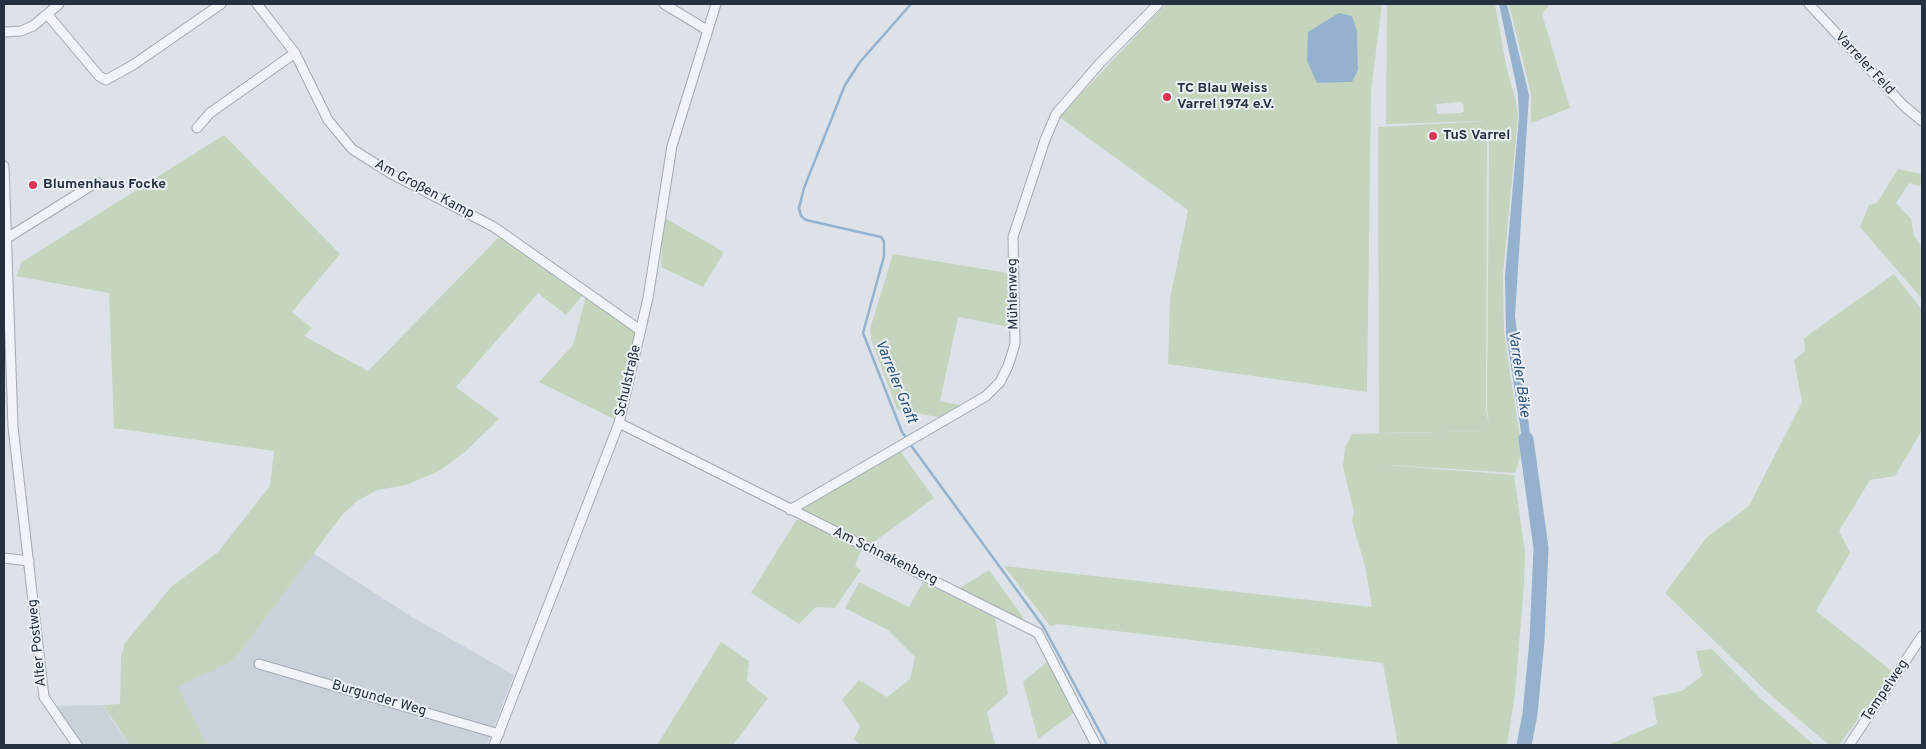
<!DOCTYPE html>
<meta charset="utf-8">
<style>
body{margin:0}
#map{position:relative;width:1926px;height:749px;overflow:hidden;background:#dde2e9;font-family:Overpass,sans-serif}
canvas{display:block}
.frame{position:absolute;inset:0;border:5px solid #253041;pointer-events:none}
</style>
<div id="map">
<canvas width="1926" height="749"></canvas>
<div class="frame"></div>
</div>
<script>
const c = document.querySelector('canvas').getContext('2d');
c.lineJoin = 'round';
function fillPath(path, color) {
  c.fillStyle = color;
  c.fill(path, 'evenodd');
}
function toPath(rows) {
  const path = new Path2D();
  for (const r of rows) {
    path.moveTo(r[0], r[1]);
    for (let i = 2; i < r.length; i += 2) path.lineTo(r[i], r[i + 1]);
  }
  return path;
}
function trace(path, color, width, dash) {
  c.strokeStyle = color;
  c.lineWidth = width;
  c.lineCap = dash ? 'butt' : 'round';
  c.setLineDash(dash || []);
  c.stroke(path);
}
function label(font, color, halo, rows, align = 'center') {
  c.font = font + ' Overpass,sans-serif';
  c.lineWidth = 4;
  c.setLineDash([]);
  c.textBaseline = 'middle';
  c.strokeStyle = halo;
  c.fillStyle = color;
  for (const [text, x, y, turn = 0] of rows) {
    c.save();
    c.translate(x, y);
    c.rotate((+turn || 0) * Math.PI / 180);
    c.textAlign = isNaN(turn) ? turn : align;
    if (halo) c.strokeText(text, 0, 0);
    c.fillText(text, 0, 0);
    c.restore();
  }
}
const built = toPath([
 [313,553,412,617,514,675,487,745,207,745,177,687,234,660],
 [103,705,111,719,130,745,81,745,55,706]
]);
const green = toPath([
 [1166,4,1382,4,1371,91,1367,392,1168,364,1170,299,1188,210,1059,117],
 [1357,31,1358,70,1352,82,1317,83],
 [1387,4,1495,4,1507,70,1515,98,1518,116,1503,275,1504,332,1522,451,1515,473,1372,464,1514,475,1525,552,1524,585,1515,693,1507,745,1398,745,1383,663,1058,624,1050,626,1004,566,1372,607,1365,566,1352,521,1354,512,1343,467,1345,448,1352,434,1491,431,1379,433,1378,127,1488,121,1386,124],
 [1460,102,1463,103,1464,111,1461,113,1437,114,1436,104],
 [1487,124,1489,149,1487,410,1489,423,1486,411],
 [1509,4,1550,4,1542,14,1570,108,1531,123,1531,94],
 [224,135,340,254,292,312,312,328,304,336,368,371,499,237,582,296,566,315,538,293,456,387,499,419,465,452,439,471,406,485,377,490,357,501,342,515,234,660,178,687,207,745,130,745,103,705,120,704,121,657,125,643,171,587,218,552,270,486,274,451,114,428,109,293,16,276,22,262],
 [1898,169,1922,174,1922,184,1919,186,1909,183,1896,203,1911,219,1914,236,1922,247,1922,299,1860,227,1869,205,1877,203],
 [663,217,724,252,703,287,661,267],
 [893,254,1008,273,1010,327,958,317,940,401,964,406,942,418,897,409,871,339,870,329],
 [1894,274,1922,310,1922,430,1895,476,1870,480,1839,531,1850,553,1816,611,1893,672,1839,745,1829,745,1765,690,1665,593,1707,537,1749,506,1802,402,1794,360,1805,351,1804,338],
 [586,296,637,332,614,419,539,382,573,345],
 [900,451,934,498,871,544,796,508],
 [797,519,862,548,855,566,861,570,835,608,816,607,799,624,751,593],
 [989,570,1023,617,1021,620,958,589],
 [859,582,909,607,923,582,995,618,1008,694,987,712,995,745,860,745,854,739,860,726,842,700,859,680,887,697,910,679,915,657,888,630,845,608],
 [721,642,749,661,747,681,768,698,733,745,657,745],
 [1712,649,1760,698,1814,745,1608,745,1657,724,1653,697,1682,691,1702,676,1696,651],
 [1049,660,1075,712,1038,739,1023,682]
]);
const water = toPath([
 [1499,4,1507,4,1529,95,1515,316,1532,450,1529,457,1524,452,1506,333,1505,276,1519,117,1518,94],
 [1339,13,1352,16,1357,31,1358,70,1352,82,1317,83,1307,61,1308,32]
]);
const stream = toPath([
 [907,439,902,432,863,333,884,256,884,241,881,237,806,220,801,216,799,208,804,188,845,85,860,62,911,4],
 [910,444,1043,626,1107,745]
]);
const river = toPath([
 [1524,745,1530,714,1537,640,1541,548,1526,439]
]);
const minor = toPath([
 [257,4,295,53,328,120,352,149,390,173,494,227,640,330],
 [664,4,707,30],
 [1809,4,1903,105,1922,121],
 [47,14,99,76,106,80,133,65,221,4],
 [4,32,21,31,33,26,59,4],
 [197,128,210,113,295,53],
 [4,166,13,427,44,697,77,745],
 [4,240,97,182],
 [619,423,1038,633,1096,745],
 [790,510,986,396,1000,382,1008,366,1015,344,1013,237,1045,140,1056,114,1100,63,1158,4],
 [4,558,29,561],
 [259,664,499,734],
 [494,745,619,423,648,298,672,146,716,4],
 [1849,745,1922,636]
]);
const markers = [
 [1167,97,5,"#dc3455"],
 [1433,136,5,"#dc3455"],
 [33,185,5,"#dc3455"]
];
const streetNames = [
 ["Varreler Feld",1864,64,47],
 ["Am Großen Kamp",424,190,28],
 ["Mühlenweg",1014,294,-91],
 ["Schulstraße",629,381,-77],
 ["Am Schnakenberg",885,557,26],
 ["Alter Postweg",38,643,-96],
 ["Tempelweg",1886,691,-56],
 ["Burgunder Weg",379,699,16]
];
const poiNames = [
 ["TC Blau Weiss",1177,89],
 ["Varrel 1974 e.V.",1177,105],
 ["TuS Varrel",1443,136],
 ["Blumenhaus Focke",43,185]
];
const waterNames = [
 ["Varreler Bäke",1518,374,82],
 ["Varreler Graft",895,382,68]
];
fillPath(built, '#cbd1db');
fillPath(green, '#c4d4bd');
fillPath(water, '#94b2cd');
trace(stream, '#94b2cd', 2.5);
trace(river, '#94b2cd', 15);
trace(minor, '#a2a9b3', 11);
trace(minor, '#f0f3f7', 9);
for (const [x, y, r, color] of markers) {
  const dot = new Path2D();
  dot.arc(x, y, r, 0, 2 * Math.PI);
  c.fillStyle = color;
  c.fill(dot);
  trace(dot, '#edf1f6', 2);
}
label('14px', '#253041', '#edf1f6', streetNames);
label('bold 14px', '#253041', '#edf1f6', poiNames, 'left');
label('italic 15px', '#2b5279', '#edf1f6', waterNames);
</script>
